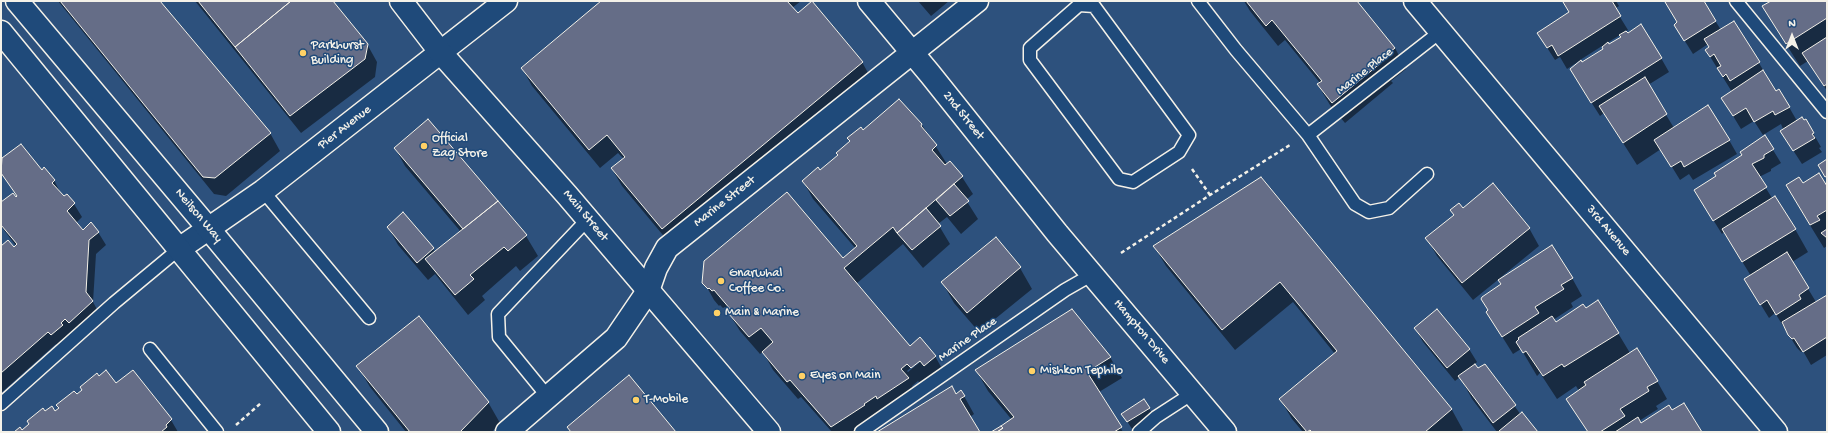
<!DOCTYPE html>
<style>
body{margin:0}
#map{position:relative;width:1828px;height:433px;overflow:hidden;background:#2d517d;font-family:"Gochi Hand",sans-serif}
canvas{display:block}
.frame{position:absolute;inset:0;border:2px solid #f4f1e8;pointer-events:none}
.north{position:absolute;left:1772px;top:16px;width:40px;height:40px;-webkit-text-stroke:3px #1f4a7a;paint-order:stroke;rotate:0deg;font-size:11px;font-weight:700;line-height:16px;text-align:center;color:#f4f1e8}
.north::after{content:'';display:block;margin:auto;width:14px;height:18px;background:#f4f1e8;clip-path:polygon(50% 0,100% 100%,50% 72%,0 100%)}
</style>
<div id="map">
<canvas width="1828" height="433"></canvas>
<div class="frame"></div>
<div class="north">N</div>
</div>
<script>
const c = document.querySelector('canvas').getContext('2d');
c.lineJoin = 'round';
function fillPath(path, color) {
  c.fillStyle = color;
  c.fill(path, 'evenodd');
}
function toPath(rows) {
  const path = new Path2D();
  for (const r of rows) {
    path.moveTo(r[0], r[1]);
    for (let i = 2; i < r.length; i += 2) path.lineTo(r[i], r[i + 1]);
  }
  return path;
}
function trace(path, color, width, dash) {
  c.strokeStyle = color;
  c.lineWidth = width;
  c.lineCap = dash ? 'butt' : 'round';
  c.setLineDash(dash || []);
  c.stroke(path);
}
function label(font, color, halo, rows, align = 'center') {
  c.font = font + ' "Gochi Hand",sans-serif';
  c.lineWidth = 3;
  c.setLineDash([]);
  c.textBaseline = 'middle';
  c.strokeStyle = halo;
  c.fillStyle = color;
  for (const [text, x, y, turn = 0] of rows) {
    c.save();
    c.translate(x, y);
    c.rotate((+turn || 0) * Math.PI / 180);
    c.textAlign = isNaN(turn) ? turn : align;
    if (halo) c.strokeText(text, 0, 0);
    c.fillText(text, 0, 0);
    c.restore();
  }
}
const shadow = toPath([
 [58,1,158,1,270,133,280,151,226,196,214,194],
 [195,1,332,1,367,44,377,62,375,77,301,133],
 [602,1,801,1,792,8,797,14,862,62,872,80,672,246,622,186,612,169,624,159,618,153,600,168,532,86,522,68],
 [918,1,949,1,931,16],
 [1244,1,1356,1,1395,48,1406,69,1391,81,1393,83,1345,123,1330,105,1318,85,1320,83,1285,40,1278,46,1250,11],
 [1567,1,1616,1,1619,6,1615,9,1628,30,1625,31,1627,34,1661,58,1669,72,1648,85,1674,128,1729,140,1737,154,1693,180,1689,174,1680,180,1661,149,1637,165,1604,113,1600,116,1579,83,1579,61,1567,69,1560,57,1555,60,1546,46,1570,13],
 [1620,35,1622,37,1609,45,1607,43],
 [1602,46,1604,49,1582,63,1580,60],
 [1669,1,1703,1,1721,30,1759,63,1776,92,1789,107,1797,121,1806,121,1821,147,1819,148,1822,152,1802,164,1789,144,1781,124,1763,135,1754,121,1741,129,1730,111,1732,92,1706,50,1710,47,1708,44,1693,54,1683,38],
 [1772,1,1827,1,1827,91,1808,61,1800,66,1777,30,1764,7],
 [899,100,922,125,947,164,950,162,962,177,973,194,966,200,978,219,961,234,947,217,938,224,950,244,923,268,903,244,856,284,910,348,935,356,945,374,922,386,918,381,912,386,918,396,861,432,832,432,801,397,798,399,773,370,763,352,760,354,740,331,725,307,723,308,720,305,719,306,714,300,704,282,843,260,856,249,813,199,803,181,820,171,838,156,837,153,850,142,849,139,863,131],
 [919,361,920,362,908,372,907,371],
 [428,120,526,236,538,256,520,271,516,266,482,296,485,300,468,315,435,274,428,280,398,245,388,227,433,249,435,252,461,232,405,166,395,148],
 [1773,150,1781,163,1771,169,1771,171,1759,177,1772,198,1795,229,1808,252,1792,262,1816,302,1827,296,1827,355,1811,365,1803,351,1801,352,1797,348,1775,313,1769,318,1753,292,1751,276,1724,232,1722,234,1695,191],
 [42,171,54,180,61,194,74,204,82,217,76,223,83,231,98,232,106,245,96,254,93,302,100,315,59,348,56,344,1,393,1,247,14,248,16,246,1,226,1,203,17,197,2,173],
 [1261,178,1452,410,1463,430,1461,432,1303,432,1292,419,1280,399,1335,354,1293,302,1235,350,1166,266,1154,246],
 [1803,184,1827,188,1827,246,1824,248,1800,209],
 [1462,209,1529,228,1539,246,1500,278,1501,279,1572,278,1582,296,1571,303,1573,307,1553,320,1555,323,1586,310,1618,333,1630,353,1657,381,1667,399,1656,406,1658,409,1639,421,1641,425,1672,412,1700,432,1588,432,1579,391,1576,386,1557,399,1540,373,1537,376,1521,349,1513,354,1498,330,1502,284,1499,279,1473,300,1437,256,1427,239],
 [996,238,1020,268,1032,289,979,332,954,303,942,282],
 [1415,328,1469,349,1477,362,1474,365,1478,370,1485,365,1521,415,1537,432,1497,432,1472,399,1460,377,1455,381,1423,342],
 [1110,357,1122,378,1099,392,1123,432,993,432,1012,420,988,391,976,370],
 [358,367,488,402,500,423,492,432,406,432,370,387],
 [133,372,171,420,178,432,15,432,22,431,45,413,55,412,99,377,116,385],
 [956,395,964,396,974,414,970,417,979,432,880,432],
 [1144,401,1154,416,1132,429,1127,421]
]);
const building = toPath([
 [60,1,160,1,271,133,215,178,203,177,60,1],
 [198,1,291,1,235,47,198,1],
 [291,1,333,1,368,44,365,59,290,116,235,47,291,1],
 [601,1,787,1,798,13,812,1,863,62,662,229,611,168,625,157,607,135,589,150,521,68,601,1],
 [1246,1,1357,1,1395,48,1380,60,1382,62,1332,103,1317,84,1322,81,1272,20,1266,26,1246,1],
 [1565,1,1612,1,1621,16,1558,56,1552,45,1547,48,1537,33,1569,12,1563,2,1565,1],
 [1667,1,1704,1,1716,21,1684,41,1674,25,1677,22,1665,2,1667,1],
 [1771,1,1827,1,1827,18,1786,44,1762,6,1771,1],
 [1734,21,1760,62,1730,81,1726,74,1723,77,1717,68,1721,66,1714,54,1710,57,1705,50,1709,47,1704,39,1734,21],
 [1641,24,1662,58,1591,103,1570,69,1581,60,1582,62,1603,49,1602,47,1608,42,1609,44,1621,37,1619,35,1626,31,1628,33,1641,24],
 [1827,37,1827,84,1824,86,1802,53,1827,37],
 [1763,70,1776,91,1779,89,1790,107,1775,115,1773,111,1754,122,1746,108,1733,116,1721,98,1763,70],
 [1645,77,1667,114,1623,143,1599,106,1645,77],
 [899,99,922,124,921,126,937,145,932,150,945,165,950,161,963,176,897,233,893,227,844,268,910,346,920,337,936,356,924,366,920,361,911,368,907,364,901,369,909,378,877,399,876,396,864,404,865,405,831,427,790,380,787,382,762,352,773,342,761,328,749,337,728,313,731,310,714,290,712,291,709,288,708,289,702,283,704,261,787,192,843,258,857,246,802,181,818,167,820,170,838,155,836,153,850,141,847,138,861,127,863,130,899,99],
 [1708,105,1730,140,1684,167,1681,161,1671,167,1654,140,1708,105],
 [1802,117,1804,120,1806,119,1814,133,1812,134,1815,138,1793,151,1780,131,1802,117],
 [428,119,498,201,463,229,394,148,428,119],
 [1765,135,1774,149,1764,155,1764,158,1752,164,1767,187,1713,221,1694,190,1716,176,1714,173,1742,155,1740,152,1765,135],
 [21,144,42,170,44,167,55,180,52,183,64,196,67,194,75,203,67,211,83,230,91,222,99,232,89,240,86,292,93,301,69,323,65,319,61,323,63,325,51,335,48,332,1,373,1,246,8,240,14,247,17,244,1,225,1,202,13,193,16,197,17,196,1,173,2,158,21,144],
 [1827,159,1827,176,1825,177,1818,165,1827,159],
 [1819,173,1827,186,1827,210,1817,216,1820,220,1810,225,1786,185,1799,177,1803,183,1819,173],
 [1261,177,1452,409,1425,432,1312,432,1310,430,1307,432,1279,399,1337,351,1280,282,1222,330,1153,246,1261,177],
 [1493,183,1530,228,1462,283,1425,238,1454,215,1450,210,1459,203,1463,208,1493,183],
 [954,184,969,201,950,216,936,200,954,184],
 [1775,196,1796,229,1742,262,1722,229,1775,196],
 [498,201,527,235,508,251,504,247,470,275,474,279,455,295,425,259,498,201],
 [926,208,941,226,912,250,897,233,926,208],
 [403,212,434,248,417,263,387,227,403,212],
 [1827,229,1827,238,1821,233,1827,229],
 [996,237,1021,267,967,313,941,282,996,237],
 [1552,245,1573,278,1561,285,1564,289,1535,307,1539,313,1502,337,1486,312,1488,310,1481,299,1482,297,1501,284,1498,280,1552,245],
 [1787,252,1809,288,1799,295,1801,299,1776,315,1767,300,1760,305,1744,279,1787,252],
 [1827,295,1827,337,1803,352,1794,338,1792,339,1788,335,1782,322,1827,295],
 [1598,300,1619,333,1564,367,1562,364,1543,376,1526,351,1523,353,1516,342,1519,339,1518,338,1552,316,1556,322,1583,304,1586,308,1598,300],
 [1072,309,1111,357,1087,372,1122,427,1114,432,997,432,1003,428,1001,426,1014,417,975,370,1072,309],
 [1437,309,1470,349,1447,368,1414,328,1437,309],
 [419,316,489,402,460,432,410,432,356,366,419,316],
 [1637,348,1658,381,1647,387,1649,391,1620,409,1625,416,1600,432,1588,432,1566,399,1586,385,1584,382,1637,348],
 [1475,364,1478,368,1485,364,1516,405,1493,423,1458,376,1475,364],
 [106,370,116,383,133,370,172,419,166,425,167,427,161,432,14,432,20,427,22,430,29,424,27,421,43,408,45,411,52,406,55,411,59,408,56,405,74,391,77,394,82,390,80,387,97,373,99,376,106,370],
 [629,375,676,432,571,432,567,427,629,375],
 [952,386,956,394,961,390,965,396,960,399,980,432,877,432,952,386],
 [1144,399,1150,408,1127,422,1121,414,1144,399],
 [1684,403,1702,432,1615,432,1638,417,1641,423,1669,405,1672,410,1684,403],
 [1522,412,1538,432,1499,432,1499,431,1522,412],
 [1001,426,1003,428,997,432,991,432,1001,426]
]);
const path = toPath([
 [1192,169,1210,195],
 [1121,253,1210,195,1290,145],
 [236,425,261,403]
]);
const service = toPath([
 [1198,1,1236,50,1308,135,1355,204,1369,212,1389,208,1427,174],
 [1736,1,1827,112],
 [1079,5,1094,6,1189,135,1179,152,1133,182,1119,179,1030,60,1030,48,1079,5],
 [1308,135,1440,32],
 [263,191,369,318],
 [150,349,217,432],
 [548,397,499,337,498,314,588,219],
 [1,404,114,303,179,249],
 [861,432,1065,290,1093,274],
 [1139,432,1156,417,1193,393]
]);
const minor = toPath([
 [869,1,930,74,1057,233,1225,432],
 [1415,1,1776,432],
 [179,249,263,191,506,1],
 [507,432,616,338,648,291,656,268,667,248,977,1]
]);
const tertiary = toPath([
 [401,1,441,53,567,195,769,432]
]);
const secondary = toPath([
 [17,1,208,228,377,432],
 [1,32,329,432]
]);
const markers = [
 [303,53,4,"#ffd166"],
 [424,146,4,"#ffd166"],
 [721,281,4,"#ffd166"],
 [717,313,4,"#ffd166"],
 [1032,371,4,"#ffd166"],
 [802,376,4,"#ffd166"],
 [636,400,4,"#ffd166"]
];
const poiNames = [
 ["Parkhurst",311,46],
 ["Building",311,61],
 ["Official",432,139],
 ["Zag Store",432,154],
 ["Gnarwhal",729,274],
 ["Coffee Co.",729,289],
 ["Main & Marine",725,313],
 ["Mishkon Tephilo",1040,371],
 ["Eyes on Main",810,376],
 ["T-Mobile",644,400]
];
const streetNames = [
 ["Marine Place",1365,72,-38],
 ["2nd Street",963,116,51],
 ["Pier Avenue",345,128,-38],
 ["Marine Street",725,202,-38],
 ["Neilson Way",198,216,50],
 ["Main Street",585,216,50],
 ["3rd Avenue",1608,231,50],
 ["Hampton Drive",1141,332,50],
 ["Marine Place",968,340,-35]
];
fillPath(shadow, '#0007');
fillPath(building, '#656d87');
trace(building, '#f4f1e8', 1);
trace(service, '#f4f1e8', 15);
trace(minor, '#f4f1e8', 25);
trace(tertiary, '#f4f1e8', 25);
trace(secondary, '#f4f1e8', 25);
trace(path, '#f4f1e8', 2.5, [4, 3]);
trace(service, '#1f4a7a', 12);
trace(minor, '#1f4a7a', 22);
trace(tertiary, '#1f4a7a', 22);
trace(secondary, '#1f4a7a', 22);
for (const [x, y, r, color] of markers) {
  const dot = new Path2D();
  dot.arc(x, y, r, 0, 2 * Math.PI);
  c.fillStyle = color;
  c.fill(dot);
  trace(dot, '#1f4a7a', 1.5);
}
label('13px', '#f4f1e8', '#1f4a7a', poiNames, 'left');
label('13px', '#f4f1e8', '#1f4a7a', streetNames);
</script>
